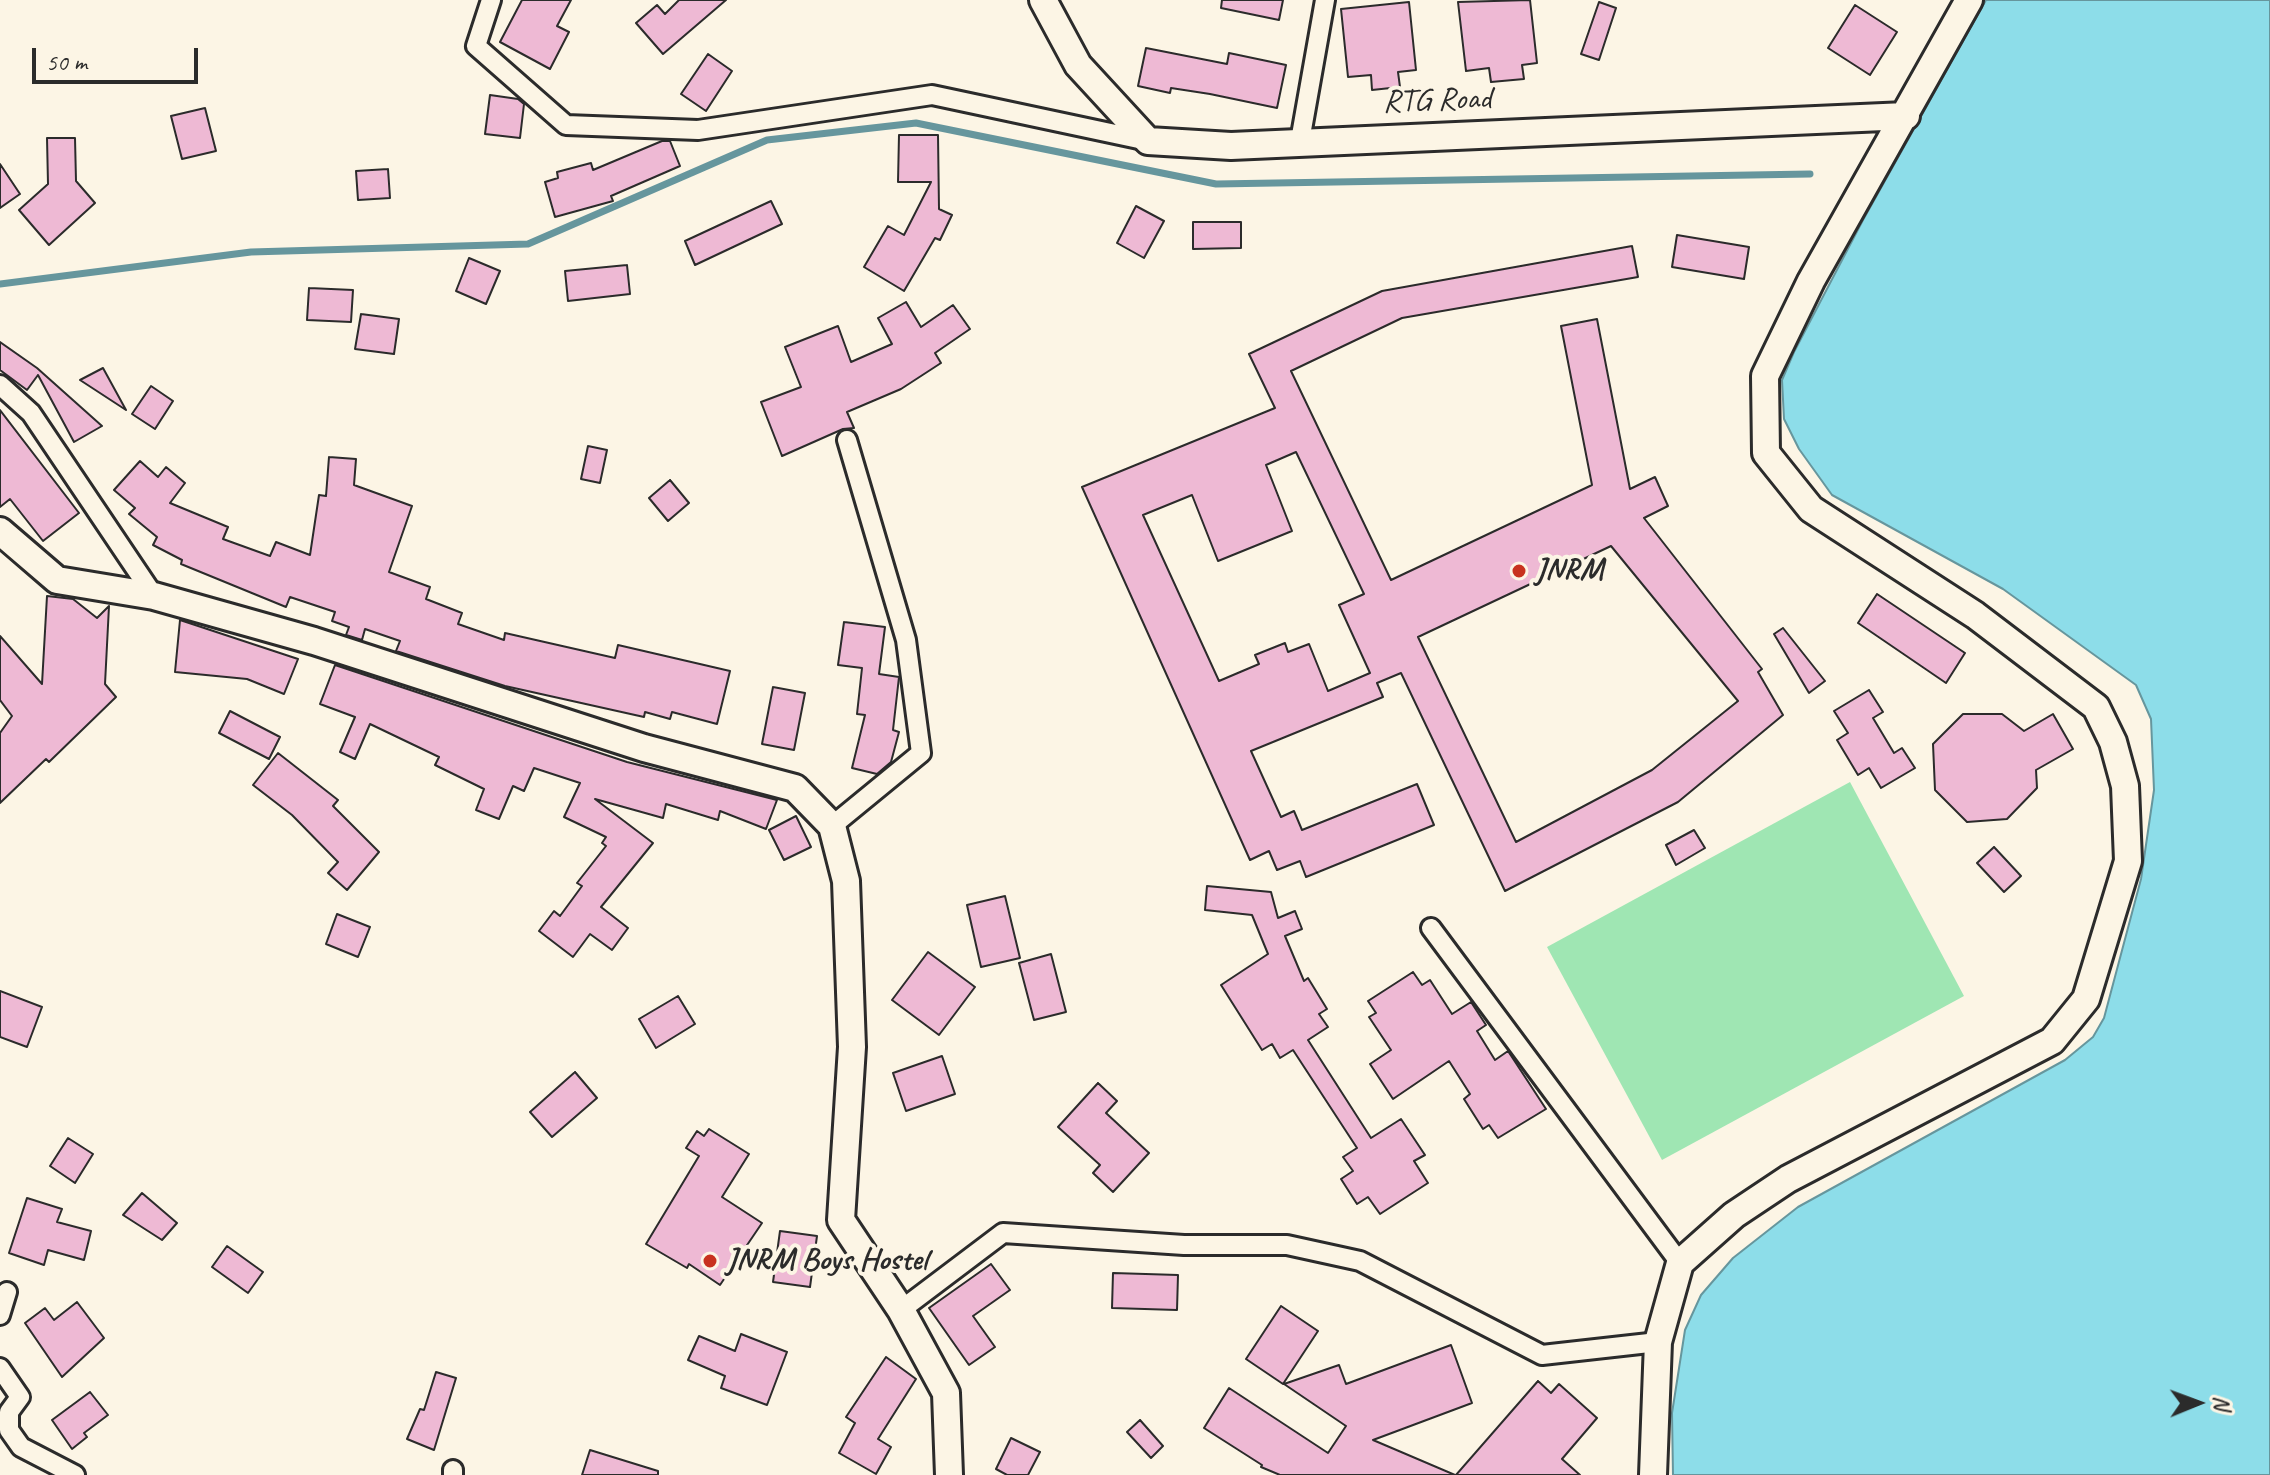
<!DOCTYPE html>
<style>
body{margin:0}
#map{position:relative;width:2270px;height:1475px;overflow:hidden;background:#fcf5e5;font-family:Caveat,sans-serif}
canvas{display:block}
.north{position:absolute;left:2158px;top:1363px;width:80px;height:80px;-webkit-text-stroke:6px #fcf5e5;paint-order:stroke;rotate:89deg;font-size:22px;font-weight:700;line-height:32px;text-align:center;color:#2b2b2b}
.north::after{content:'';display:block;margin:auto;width:28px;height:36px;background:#2b2b2b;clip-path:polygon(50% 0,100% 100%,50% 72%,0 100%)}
.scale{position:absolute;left:32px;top:48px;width:166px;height:36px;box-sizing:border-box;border:4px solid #2b2b2b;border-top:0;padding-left:10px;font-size:24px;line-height:28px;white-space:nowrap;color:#2b2b2b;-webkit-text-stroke:6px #fcf5e5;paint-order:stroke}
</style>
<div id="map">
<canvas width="2270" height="1475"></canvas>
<div class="north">N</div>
<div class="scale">50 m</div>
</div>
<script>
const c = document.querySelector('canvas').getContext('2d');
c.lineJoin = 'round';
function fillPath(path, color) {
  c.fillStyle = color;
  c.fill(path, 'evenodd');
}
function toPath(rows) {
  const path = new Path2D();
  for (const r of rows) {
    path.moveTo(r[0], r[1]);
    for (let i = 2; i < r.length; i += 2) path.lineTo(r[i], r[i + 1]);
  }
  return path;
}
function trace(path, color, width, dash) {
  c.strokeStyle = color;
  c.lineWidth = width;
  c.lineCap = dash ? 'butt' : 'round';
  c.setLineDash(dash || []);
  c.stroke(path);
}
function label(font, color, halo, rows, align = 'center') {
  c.font = font + ' Caveat,sans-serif';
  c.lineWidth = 8;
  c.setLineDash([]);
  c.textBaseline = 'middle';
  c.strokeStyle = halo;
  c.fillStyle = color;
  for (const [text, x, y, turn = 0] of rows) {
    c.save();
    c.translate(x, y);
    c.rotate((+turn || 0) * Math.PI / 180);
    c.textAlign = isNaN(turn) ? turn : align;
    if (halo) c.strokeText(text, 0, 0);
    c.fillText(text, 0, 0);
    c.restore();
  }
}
const green = toPath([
 [1850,782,1964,996,1662,1160,1547,947]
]);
const water = toPath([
 [1986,0,2270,0,2270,1475,1673,1475,1672,1413,1685,1330,1701,1295,1733,1258,1798,1207,2065,1060,2093,1037,2104,1018,2141,879,2154,790,2151,719,2136,685,2003,589,1832,495,1799,449,1784,419,1782,380,1794,352,1863,220,1986,0]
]);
const stream = toPath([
 [0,284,251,252,528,244,767,140,916,123,1216,184,1810,174]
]);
const building = toPath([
 [522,0,571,0,557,26,569,32,550,69,500,42,522,0],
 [679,0,726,0,663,54,636,23,657,5,665,14,679,0],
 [1222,0,1283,0,1279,20,1221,8,1222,0],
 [1530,0,1537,63,1522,65,1524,79,1491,82,1489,68,1466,71,1458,2,1530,0],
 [1409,2,1416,70,1398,72,1400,87,1372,90,1371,75,1348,77,1341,9,1409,2],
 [1599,2,1616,8,1599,60,1581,54,1599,2],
 [1855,5,1897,32,1870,75,1828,48,1855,5],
 [1146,48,1227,64,1229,53,1286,65,1277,108,1210,94,1171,88,1170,93,1138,86,1146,48],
 [708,54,732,71,706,111,681,94,708,54],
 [490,95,518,99,524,104,520,138,485,134,490,95],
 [205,108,216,151,182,159,171,116,205,108],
 [899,135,938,135,939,209,952,215,940,240,935,238,904,291,864,267,888,226,904,235,931,182,898,182,899,135],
 [47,138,75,138,76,181,95,203,49,245,19,210,48,184,47,138],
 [662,141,670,141,680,166,611,196,613,201,555,217,545,182,558,178,557,172,591,163,593,170,662,141],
 [0,164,20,194,0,208,0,164],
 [388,169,390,198,358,200,356,171,388,169],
 [771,201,782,224,695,265,685,241,771,201],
 [1136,206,1164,221,1144,258,1117,243,1136,206],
 [1193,222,1241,222,1241,248,1193,249,1193,222],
 [1677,235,1749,247,1744,279,1672,267,1677,235],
 [1632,246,1638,277,1402,318,1291,371,1391,580,1592,485,1561,326,1597,319,1630,489,1655,477,1668,506,1644,518,1762,669,1758,672,1783,715,1678,802,1505,891,1401,673,1377,683,1383,697,1251,751,1281,817,1294,811,1302,830,1417,784,1434,825,1306,877,1300,861,1277,870,1269,851,1250,860,1082,487,1275,408,1249,354,1382,291,1632,246],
 [1296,452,1364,594,1339,605,1370,673,1328,691,1309,644,1288,652,1285,643,1255,655,1259,664,1219,681,1143,515,1192,495,1218,561,1292,531,1266,465,1296,452],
 [1611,546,1738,701,1652,770,1516,842,1418,637,1611,546],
 [469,258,500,271,486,304,456,291,469,258],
 [627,265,630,294,568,301,565,271,627,265],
 [309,288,353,290,351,322,307,320,309,288],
 [906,302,921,327,953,305,970,329,935,353,941,363,901,389,847,412,854,428,843,429,782,456,761,402,801,387,785,347,838,326,851,362,892,344,878,318,906,302],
 [361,314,399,319,394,354,355,349,361,314],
 [0,342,37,368,102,426,74,442,38,375,27,390,0,370,0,342],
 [103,368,126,410,80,380,103,368],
 [151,386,173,401,155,429,132,414,151,386],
 [0,410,79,513,43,541,10,499,0,507,0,410],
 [588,446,607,450,600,483,581,479,588,446],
 [329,457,356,459,354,485,412,506,389,572,430,587,426,599,462,613,458,624,504,640,505,633,615,658,618,645,730,671,717,724,672,712,670,719,645,712,644,717,505,686,396,651,400,641,365,629,362,640,346,635,349,627,332,621,335,612,290,597,286,607,181,564,182,560,153,545,157,537,129,514,135,508,114,490,140,461,158,477,166,467,185,483,170,503,228,527,223,539,270,556,276,542,310,555,319,495,326,496,329,457],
 [670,480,689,503,668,521,649,498,670,480],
 [1877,594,1965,653,1946,683,1858,623,1877,594],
 [47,596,73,599,97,618,109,606,105,684,116,697,49,762,46,759,0,803,0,733,12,716,0,700,0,636,42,684,47,596],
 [180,620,298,659,284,694,247,679,175,672,180,620],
 [844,622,885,627,879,674,899,677,893,730,899,732,891,762,877,774,852,768,865,715,857,714,862,668,838,665,844,622],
 [1783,628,1825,681,1809,693,1774,634,1783,628],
 [335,665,627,762,777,800,766,829,720,811,718,820,666,804,663,818,595,799,653,843,601,907,628,928,612,950,590,934,573,957,539,931,554,911,560,916,582,886,577,883,606,846,602,843,606,837,564,817,580,783,534,768,524,791,513,786,499,819,476,810,484,789,435,765,439,757,370,724,355,759,340,752,355,717,320,704,335,665],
 [773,687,805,693,794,750,762,744,773,687],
 [1869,690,1883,712,1873,718,1894,753,1902,748,1915,768,1881,788,1869,768,1858,775,1837,740,1848,733,1834,711,1869,690],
 [230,711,280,737,269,759,219,733,230,711],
 [1963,714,2002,714,2024,731,2053,714,2073,749,2036,770,2037,788,2007,819,1967,822,1935,790,1933,744,1963,714],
 [278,753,338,800,333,806,379,852,347,890,328,873,338,862,292,815,253,785,278,753],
 [796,816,811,847,784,860,769,830,796,816],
 [1694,830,1705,848,1676,865,1666,845,1694,830],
 [1994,847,2021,876,2004,892,1977,863,1994,847],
 [1207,886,1271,892,1278,918,1295,911,1302,929,1285,936,1304,981,1308,978,1327,1009,1319,1014,1328,1027,1308,1040,1371,1138,1401,1119,1425,1155,1414,1161,1428,1183,1380,1214,1368,1197,1357,1204,1341,1179,1353,1171,1343,1157,1357,1148,1293,1050,1280,1058,1272,1044,1262,1050,1221,985,1268,954,1252,915,1205,910,1207,886],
 [1005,896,1020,958,981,967,967,905,1005,896],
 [337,914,370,927,358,957,326,944,337,914],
 [928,952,975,987,939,1035,892,1000,928,952],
 [1051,954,1066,1012,1034,1020,1019,963,1051,954],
 [1413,972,1422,985,1430,980,1452,1014,1471,1002,1486,1025,1477,1031,1495,1060,1508,1051,1546,1109,1498,1138,1489,1125,1483,1129,1464,1099,1470,1094,1449,1061,1393,1099,1370,1064,1391,1050,1369,1017,1376,1013,1368,1001,1413,972],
 [0,991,42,1007,27,1047,0,1037,0,991],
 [678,996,695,1024,656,1048,639,1019,678,996],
 [942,1056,955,1094,906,1111,893,1073,942,1056],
 [575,1072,597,1098,552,1137,530,1112,575,1072],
 [1098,1083,1117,1101,1106,1113,1149,1153,1113,1192,1093,1173,1100,1165,1058,1127,1098,1083],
 [709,1129,749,1154,722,1197,762,1223,720,1285,689,1264,687,1268,646,1244,699,1156,686,1148,697,1131,704,1136,709,1129],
 [68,1138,93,1154,75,1183,50,1166,68,1138],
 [142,1193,177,1223,162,1240,123,1215,142,1193],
 [27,1198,62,1209,57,1222,91,1231,84,1260,48,1250,44,1265,9,1253,27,1198],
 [780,1231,817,1236,810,1287,773,1282,780,1231],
 [227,1246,263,1272,248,1293,212,1267,227,1246],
 [991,1264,1010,1290,973,1316,995,1347,969,1365,929,1308,991,1264],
 [1113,1273,1178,1275,1177,1310,1112,1308,1113,1273],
 [77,1302,104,1338,62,1377,25,1323,45,1308,54,1320,77,1302],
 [1281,1306,1318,1331,1283,1384,1246,1359,1281,1306],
 [741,1334,787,1352,767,1405,721,1388,725,1376,688,1360,699,1336,735,1351,741,1334],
 [1451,1345,1472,1403,1373,1440,1455,1475,1280,1475,1261,1467,1262,1465,1204,1428,1229,1388,1328,1453,1346,1426,1284,1384,1339,1365,1346,1384,1451,1345],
 [886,1357,916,1379,878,1439,891,1447,876,1474,839,1453,855,1423,846,1417,886,1357],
 [436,1372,456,1378,434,1450,407,1439,420,1409,424,1410,436,1372],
 [1538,1381,1551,1393,1559,1384,1597,1418,1562,1459,1580,1475,1456,1475,1538,1381],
 [90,1392,108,1415,84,1433,87,1437,72,1449,52,1420,90,1392],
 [1140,1420,1163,1446,1151,1458,1127,1432,1140,1420],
 [1011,1438,1040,1452,1028,1475,1007,1475,996,1469,1011,1438],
 [590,1450,658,1471,658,1475,582,1475,590,1450]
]);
const street = toPath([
 [491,0,476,46,566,125,698,130,932,95,1148,141],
 [1300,141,1325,0],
 [0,385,31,413,154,596],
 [832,826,921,753,906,640,847,440],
 [1431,928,1680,1263],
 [901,1310,1003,1233,1184,1245,1287,1245,1360,1261,1542,1355,1658,1342],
 [0,1315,7,1292],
 [0,1368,20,1397,9,1412,9,1430,21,1447,75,1475],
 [453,1470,453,1475]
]);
const secondary = toPath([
 [1043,0,1078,65,1148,141,1231,146,1906,116],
 [0,531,57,580,154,596,314,641,644,748,795,788,832,826,846,881,852,1047,841,1220,901,1310,946,1393,949,1475],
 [1653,1475,1658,1342,1680,1263,1734,1215,1788,1179,2052,1041,2086,999,2128,861,2125,786,2113,742,2096,707,1975,615,1811,509,1766,453,1765,376,1811,281,1969,0]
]);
const markers = [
 [1519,571,8,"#c8321e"],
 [710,1261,8,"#c8321e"]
];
const streetNames = [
 ["RTG Road",1437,101,-2]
];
const poiNames = [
 ["JNRM",1535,571],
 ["JNRM Boys Hostel",726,1261]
];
fillPath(green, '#9fe6b3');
fillPath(water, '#8ddde9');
trace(water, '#66969d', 2);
trace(stream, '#66969d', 7);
fillPath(building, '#eeb9d4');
trace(building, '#2b2b2b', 2);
trace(street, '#2b2b2b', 24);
trace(secondary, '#2b2b2b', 32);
trace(street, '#fcf5e5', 18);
trace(secondary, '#fcf5e5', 26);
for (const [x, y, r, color] of markers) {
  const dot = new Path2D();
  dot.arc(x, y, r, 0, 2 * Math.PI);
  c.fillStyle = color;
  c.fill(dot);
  trace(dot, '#fcf5e5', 3);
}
label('32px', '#2b2b2b', '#fcf5e5', streetNames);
label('bold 32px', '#2b2b2b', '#fcf5e5', poiNames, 'left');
</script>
